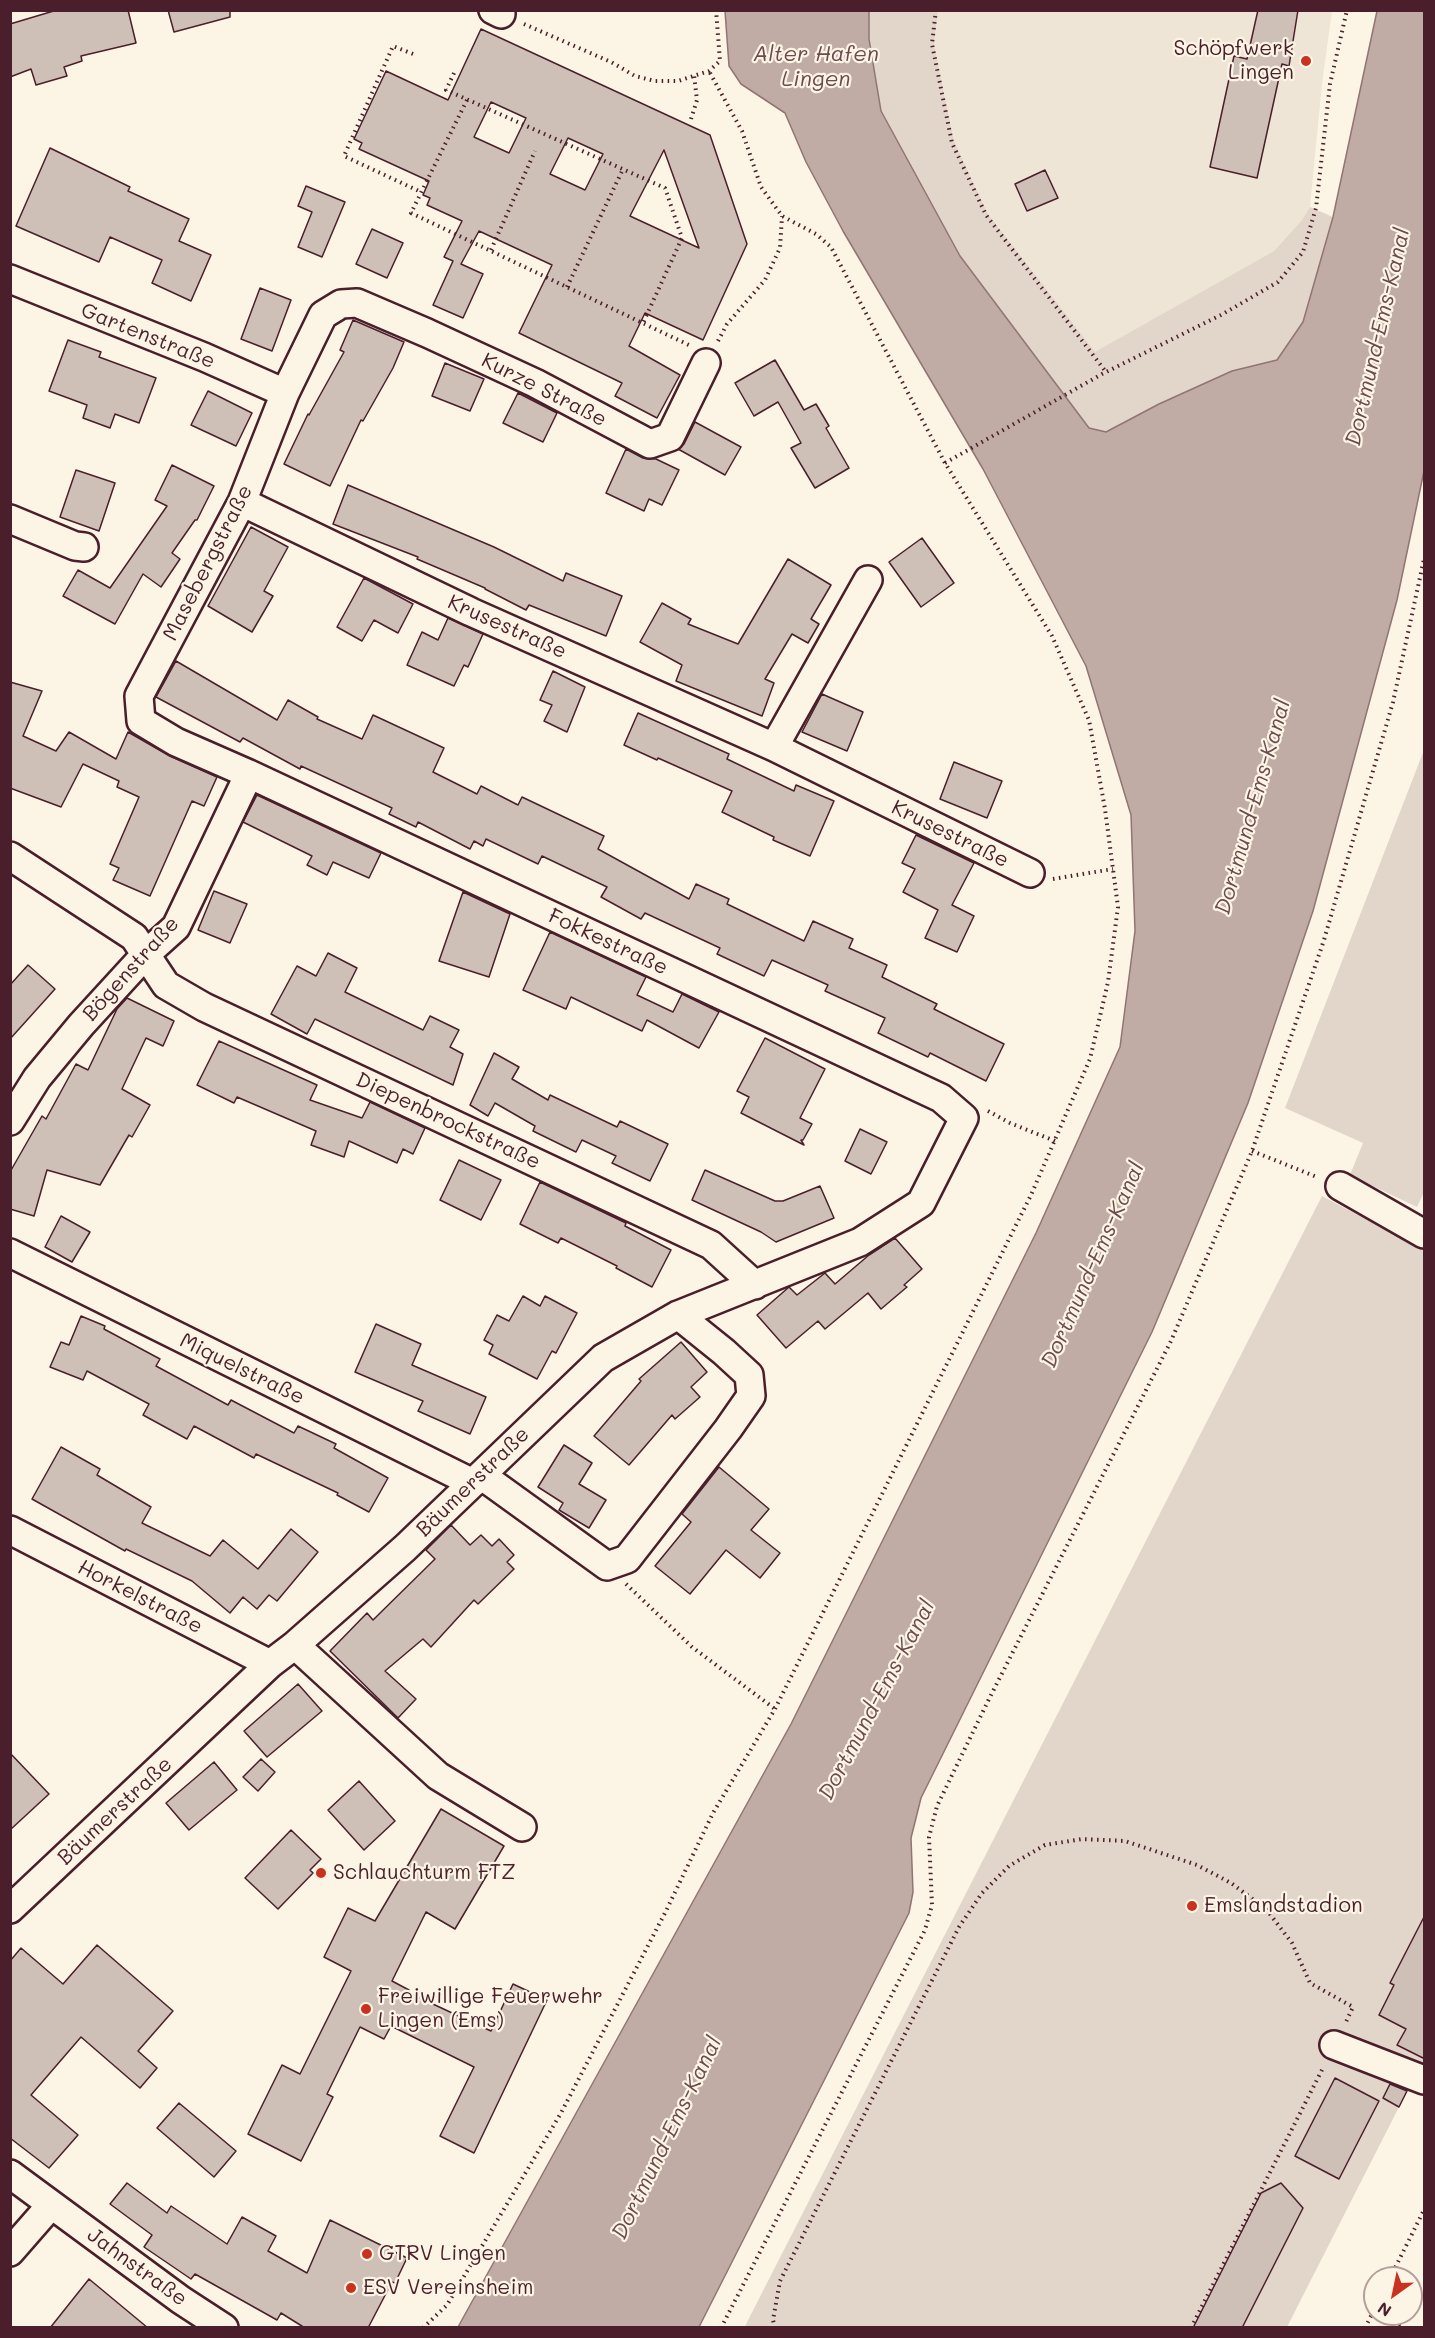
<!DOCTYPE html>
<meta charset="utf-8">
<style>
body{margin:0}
#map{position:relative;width:1435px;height:2338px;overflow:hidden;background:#fcf5e5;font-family:Mali,sans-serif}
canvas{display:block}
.frame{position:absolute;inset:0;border:12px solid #4a1f2b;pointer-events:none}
.north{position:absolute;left:1363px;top:2266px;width:60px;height:60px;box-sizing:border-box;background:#fcf5e5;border:2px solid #b59f9b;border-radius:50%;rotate:213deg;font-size:16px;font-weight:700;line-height:24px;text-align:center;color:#4a1f2b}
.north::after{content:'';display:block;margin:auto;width:21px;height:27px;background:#c8321e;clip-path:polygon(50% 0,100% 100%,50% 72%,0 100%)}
</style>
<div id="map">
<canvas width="1435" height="2338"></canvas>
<div class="frame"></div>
<div class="north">N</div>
</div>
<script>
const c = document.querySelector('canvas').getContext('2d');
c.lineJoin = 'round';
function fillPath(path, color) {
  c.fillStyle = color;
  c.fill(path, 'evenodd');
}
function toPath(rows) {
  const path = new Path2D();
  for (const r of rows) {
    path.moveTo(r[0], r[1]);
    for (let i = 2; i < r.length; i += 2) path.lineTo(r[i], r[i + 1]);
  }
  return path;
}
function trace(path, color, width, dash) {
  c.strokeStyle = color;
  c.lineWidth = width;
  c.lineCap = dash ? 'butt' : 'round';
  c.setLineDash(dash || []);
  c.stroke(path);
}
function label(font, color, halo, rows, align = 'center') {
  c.font = font + ' Mali,sans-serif';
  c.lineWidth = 4.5;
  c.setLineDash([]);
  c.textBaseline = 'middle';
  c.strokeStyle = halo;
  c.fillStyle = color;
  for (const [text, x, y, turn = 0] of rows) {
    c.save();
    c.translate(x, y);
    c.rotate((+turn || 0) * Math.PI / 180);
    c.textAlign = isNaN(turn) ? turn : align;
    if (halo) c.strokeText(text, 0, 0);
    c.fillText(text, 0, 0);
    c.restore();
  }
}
const built = toPath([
 [938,11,1332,11,1322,84,1310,207,1301,221,1274,251,1095,353,988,214,954,141,934,45]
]);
const green = toPath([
 [869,11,938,11,934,45,954,141,988,214,1095,352,1274,251,1301,221,1310,207,1333,217,1303,322,1277,361,1232,371,1159,404,1106,432,1089,428,960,256,881,111,869,39],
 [1424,750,1424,1192,1417,1207,1350,1175,1363,1143,1285,1108],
 [1322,1196,1424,1250,1424,2061,1399,2107,1287,2327,744,2328]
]);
const water = toPath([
 [725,11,869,11,869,39,881,111,960,256,1089,428,1106,432,1159,404,1232,371,1277,360,1303,322,1333,217,1377,11,1424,11,1424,471,1397,600,1313,911,1248,1103,1152,1332,921,1798,911,1838,913,1892,909,1913,699,2327,458,2327,791,1724,1036,1233,1120,1047,1135,931,1131,815,1086,666,983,469,843,231,806,162,785,113,741,84,729,66,725,11]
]);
const building = toPath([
 [57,10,128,10,136,43,81,56,82,61,64,67,67,76,36,85,31,69,10,77,10,24,57,10],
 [168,10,230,10,230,17,174,32,168,10],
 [1258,10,1298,10,1289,66,1282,64,1257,178,1210,167,1234,56,1247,59,1258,10],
 [481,29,710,135,747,244,703,340,645,313,629,346,680,375,657,418,615,396,622,383,519,333,552,265,479,231,461,264,483,274,463,318,433,305,453,261,444,257,462,221,427,205,430,198,423,195,429,181,359,149,362,143,354,139,386,71,448,100,481,29],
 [491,102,526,118,509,153,474,137,491,102],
 [568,138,603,154,585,190,550,174,568,138],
 [664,150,699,248,630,216,664,150],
 [50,148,130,187,128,191,189,219,179,241,211,255,191,301,152,283,162,260,110,237,99,262,16,226,50,148],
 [1045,170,1058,198,1027,211,1015,184,1045,170],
 [306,186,345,202,322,257,298,247,312,212,298,206,306,186],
 [372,229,403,243,387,278,356,264,372,229],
 [260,288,291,300,272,351,241,339,260,288],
 [353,320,404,342,393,368,363,421,361,420,330,486,284,464,308,414,309,415,344,352,340,350,353,320],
 [68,340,101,352,99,357,156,378,139,423,115,414,110,428,83,418,87,405,49,391,68,340],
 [775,360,804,410,816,404,829,426,826,428,849,468,815,488,791,448,801,443,778,402,754,416,735,383,775,360],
 [445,363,484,379,470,411,432,396,445,363],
 [208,391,252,413,236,446,191,425,208,391],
 [518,393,557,413,543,442,503,423,518,393],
 [695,422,741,447,725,475,678,449,684,444,695,422],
 [626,449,643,458,656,459,679,470,662,505,649,499,644,511,606,493,626,449],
 [172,465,214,486,197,520,195,520,172,553,180,559,161,587,143,574,115,624,63,596,78,570,110,588,167,506,155,500,172,465],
 [76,470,115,483,99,531,60,517,76,470],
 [348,485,494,547,563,581,566,573,622,596,606,636,529,605,526,610,485,589,485,588,417,559,418,557,333,524,348,485],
 [251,527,288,547,264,591,273,596,252,632,208,606,251,527],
 [922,538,954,583,921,607,889,562,922,538],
 [788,559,831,585,811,619,819,624,808,643,792,634,765,679,774,683,762,716,676,681,682,665,640,642,662,603,691,619,688,624,738,644,788,559],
 [364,578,413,604,398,633,374,620,362,641,337,627,364,578],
 [448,618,483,634,468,667,464,665,454,686,407,665,422,632,438,640,448,618],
 [176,661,277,720,288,700,318,717,317,719,362,739,373,715,444,748,433,772,477,794,481,786,518,805,522,797,604,836,598,849,689,899,696,884,729,899,727,904,804,941,813,921,853,939,849,948,887,965,882,977,937,1004,934,1009,1004,1044,986,1081,930,1053,928,1057,878,1033,885,1018,825,991,828,985,772,960,764,976,717,954,720,948,645,913,641,919,601,897,607,887,542,856,538,864,486,839,483,846,474,841,470,849,418,822,416,827,389,814,392,808,301,766,300,769,243,738,240,742,156,697,176,661],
 [553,671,585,687,567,732,544,721,552,705,540,700,553,671],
 [10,682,42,691,23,736,56,751,69,732,116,759,128,732,170,756,217,777,204,806,192,801,150,896,113,880,119,868,110,864,139,797,117,787,119,781,83,764,61,807,10,788,10,682],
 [822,694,863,712,847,751,802,732,822,694],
 [638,713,729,754,727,759,794,791,796,785,834,801,810,856,773,840,774,837,722,812,732,791,658,758,657,760,624,745,638,713],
 [954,762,1002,781,987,818,940,799,954,762],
 [257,795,381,853,369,878,333,862,327,875,307,865,312,856,243,822,257,795],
 [916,835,974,863,952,905,974,916,957,952,925,938,938,910,903,892,915,869,902,863,916,835],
 [214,891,247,904,230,943,198,930,214,891],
 [463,892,510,914,489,977,439,961,463,892],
 [550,932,646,977,637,995,673,1012,682,994,719,1012,699,1048,647,1020,642,1031,571,997,566,1009,523,990,550,932],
 [328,953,357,968,345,992,423,1030,430,1016,459,1030,450,1047,463,1054,453,1085,315,1019,307,1034,271,1014,297,966,316,976,328,953],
 [28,965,55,989,10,1039,10,985,28,965],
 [127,998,174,1021,163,1046,146,1038,122,1089,150,1105,132,1137,129,1135,100,1185,47,1170,34,1216,10,1209,10,1172,42,1116,46,1119,76,1064,88,1070,117,1009,127,998],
 [765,1038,825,1069,800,1118,812,1124,803,1140,801,1140,804,1145,741,1113,749,1097,737,1091,765,1038],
 [219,1041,317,1085,310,1100,362,1118,370,1102,425,1128,413,1154,403,1149,397,1163,349,1141,344,1157,311,1145,316,1131,237,1097,234,1103,197,1085,219,1041],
 [494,1053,519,1067,512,1079,548,1100,550,1095,617,1127,620,1121,668,1144,650,1181,612,1163,616,1156,582,1140,576,1152,533,1131,535,1126,495,1103,488,1116,470,1105,494,1053],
 [860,1129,887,1142,871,1174,845,1161,860,1129],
 [459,1160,501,1180,481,1220,440,1200,459,1160],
 [705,1170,775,1201,783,1201,820,1186,834,1218,776,1242,761,1232,692,1200,705,1170],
 [540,1182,626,1223,625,1226,671,1250,652,1287,616,1268,617,1266,561,1238,558,1243,520,1224,540,1182],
 [61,1216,90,1232,72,1262,45,1247,61,1216],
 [895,1238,922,1269,904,1285,907,1287,881,1309,868,1293,825,1329,818,1321,786,1348,757,1315,789,1287,797,1295,825,1273,835,1284,869,1255,895,1238],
 [523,1296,540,1306,545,1296,577,1313,556,1353,552,1351,537,1379,489,1354,493,1345,484,1340,497,1315,509,1321,523,1296],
 [81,1316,105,1326,104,1329,160,1359,156,1366,228,1405,231,1400,294,1433,298,1426,336,1444,334,1448,388,1478,369,1512,337,1495,338,1493,256,1454,254,1458,194,1426,187,1439,143,1415,149,1404,87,1371,83,1380,50,1367,61,1342,69,1345,81,1316],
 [376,1324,421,1344,412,1365,486,1397,470,1434,418,1411,423,1401,355,1372,376,1324],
 [681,1342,707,1372,691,1387,700,1397,675,1419,672,1415,629,1465,594,1436,641,1381,639,1379,681,1342],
 [564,1445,592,1463,579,1484,606,1500,589,1528,559,1510,563,1503,538,1487,564,1445],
 [61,1447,100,1469,97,1475,151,1507,142,1523,210,1556,223,1540,258,1569,291,1529,318,1552,277,1601,269,1595,257,1609,243,1597,230,1613,192,1581,126,1549,125,1551,32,1499,61,1447],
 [719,1467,769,1509,751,1530,780,1553,760,1578,726,1550,690,1594,655,1566,691,1522,682,1514,719,1467],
 [451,1525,470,1545,481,1535,492,1546,499,1539,514,1555,507,1562,514,1569,478,1604,474,1600,431,1647,423,1639,385,1671,416,1699,398,1718,330,1651,367,1613,373,1620,435,1559,426,1550,451,1525],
 [298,1684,322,1711,267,1757,244,1731,298,1684],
 [10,1753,49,1794,10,1830,10,1753],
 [261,1759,275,1772,258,1791,243,1777,261,1759],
 [214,1762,237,1790,189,1830,166,1803,214,1762],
 [359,1781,395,1821,364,1850,328,1810,359,1781],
 [441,1809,504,1846,455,1929,426,1912,392,1981,409,1990,407,1992,491,2031,513,1984,547,2000,474,2153,440,2136,474,2067,391,2026,384,2039,360,2027,327,2094,333,2097,301,2161,248,2134,282,2065,300,2074,351,1971,324,1957,348,1908,375,1921,441,1809],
 [291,1830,321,1859,310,1870,313,1873,278,1909,245,1878,291,1830],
 [1425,1915,1425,2059,1397,2045,1406,2029,1379,2015,1394,1985,1390,1983,1425,1915],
 [97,1945,173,2011,138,2051,157,2068,140,2088,81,2037,31,2095,78,2135,49,2168,10,2138,10,1961,21,1948,63,1984,97,1945],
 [1335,2078,1379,2101,1339,2179,1295,2156,1335,2078],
 [1390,2084,1407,2091,1399,2107,1383,2098,1390,2084],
 [179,2103,236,2151,214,2177,157,2128,179,2103],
 [127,2183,167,2213,171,2206,227,2244,242,2217,276,2236,268,2251,307,2273,330,2220,407,2258,395,2283,392,2282,368,2328,305,2328,281,2313,277,2320,195,2274,191,2279,144,2247,152,2235,110,2204,127,2183],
 [1281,2183,1303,2208,1242,2328,1193,2328,1261,2193,1281,2183],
 [89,2279,148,2328,50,2328,89,2279]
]);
const path = toPath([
 [936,10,932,44,952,143,986,215,1106,372],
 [524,24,611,62,635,76,655,81,678,81,709,71,720,61,716,10],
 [413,54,393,46,344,156,421,192],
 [454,73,446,90,665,188,682,238,643,323],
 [467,100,411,213,691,346],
 [691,119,697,100,694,75],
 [491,250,535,151],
 [567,287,623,169],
 [718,341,727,324,765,280,780,248,782,216],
 [945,463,1102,374,1221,315,1278,282,1303,252,1316,208,1330,84,1347,10],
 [1053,879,1113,869],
 [988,1111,1010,1123,1055,1141],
 [1252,1151,1317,1177],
 [626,1584,692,1647,775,1709],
 [1390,2278,1424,2210],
 [423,2328,447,2305,561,2113,666,1911,713,1813,775,1709,1031,1195,1090,1059,1108,982,1118,907,1105,809,1089,720,1052,636,945,463,831,247,816,234,782,216,761,187,742,131,709,71],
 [721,2328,925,1930,932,1905,929,1837,937,1806,989,1699,1171,1341,1252,1151,1324,940,1393,702,1424,559],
 [775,2328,773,2320,780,2281,959,1927,982,1893,1009,1866,1045,1845,1082,1839,1125,1841,1197,1865,1231,1883,1266,1909,1292,1943,1310,1983,1353,2007,1345,2024],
 [1191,2328,1324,2066],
 [1365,2328,1375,2308]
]);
const minor = toPath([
 [493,10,501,14],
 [10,279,204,357,285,393],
 [242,502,471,612,774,747,1030,873],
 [10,519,75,546,84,547],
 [774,747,868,580],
 [10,856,134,937,166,985,204,1007,711,1245,755,1285],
 [10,1121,37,1078,81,1025,146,954,176,927,249,774],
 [1340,1186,1424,1234],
 [10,1253,473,1483],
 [481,1475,607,1566,627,1559,728,1429,751,1396,749,1375,724,1352,678,1315],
 [10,1530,270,1664],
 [295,1645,438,1776,522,1827],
 [10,1909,270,1664,295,1645,405,1548,603,1358,678,1315,860,1242,921,1203,964,1118,941,1098,249,774,176,742,141,721,139,696,242,502,285,393,323,315,341,304,357,303,427,333,535,383,650,444,670,437,706,363],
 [1334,2045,1424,2080],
 [10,2174,181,2300,224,2328],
 [10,2252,51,2205],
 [1414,2328,1424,2310]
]);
const markers = [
 [1306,61,6,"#c8321e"],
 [321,1873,6,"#c8321e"],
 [1192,1906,6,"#c8321e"],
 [366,2009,6,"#c8321e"],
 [367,2254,6,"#c8321e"],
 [351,2288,6,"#c8321e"]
];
const poiNames = [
 ["Schöpfwerk",1294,49,"right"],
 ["Lingen",1294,73,"right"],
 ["Schlauchturm FTZ",333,1873],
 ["Emslandstadion",1204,1906],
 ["Freiwillige Feuerwehr",378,1997],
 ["Lingen (Ems)",378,2021],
 ["GTRV Lingen",379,2254],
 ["ESV Vereinsheim",363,2288]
];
const streetNames = [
 ["Gartenstraße",148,336,22],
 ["Kurze Straße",544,390,27],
 ["Masebergstraße",208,563,-63],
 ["Krusestraße",507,627,24],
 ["Krusestraße",950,834,26],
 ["Fokkestraße",608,942,25],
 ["Bögenstraße",131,969,-48],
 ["Diepenbrockstraße",448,1121,25],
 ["Miquelstraße",242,1369,26],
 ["Bäumerstraße",473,1482,-44],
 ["Horkelstraße",140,1597,27],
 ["Bäumerstraße",115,1811,-43],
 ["Jahnstraße",137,2267,36]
];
const waterNames = [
 ["Alter Hafen",816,54],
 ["Lingen",816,79],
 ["Dortmund-Ems-Kanal",1378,337,-77],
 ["Dortmund-Ems-Kanal",1253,807,-74],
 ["Dortmund-Ems-Kanal",1093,1265,-66],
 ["Dortmund-Ems-Kanal",877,1700,-62],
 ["Dortmund-Ems-Kanal",667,2138,-64]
];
fillPath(built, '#eee5d7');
fillPath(green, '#e2d5ca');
fillPath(water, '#c0aca5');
trace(water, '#917474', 1.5);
fillPath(building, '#cfc0b7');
trace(building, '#4a1f2b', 1.5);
trace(minor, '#4a1f2b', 32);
trace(path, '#4a1f2b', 4, [1.5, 4.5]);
trace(minor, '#fcf5e5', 27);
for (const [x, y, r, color] of markers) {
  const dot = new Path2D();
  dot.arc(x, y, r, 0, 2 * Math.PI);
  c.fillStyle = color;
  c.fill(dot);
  trace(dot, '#fcf5e5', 2);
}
label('21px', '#4a1f2b', '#fcf5e5', poiNames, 'left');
label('21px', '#4a1f2b', '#fcf5e5', streetNames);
label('italic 22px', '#6d4950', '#fcf5e5', waterNames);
</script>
